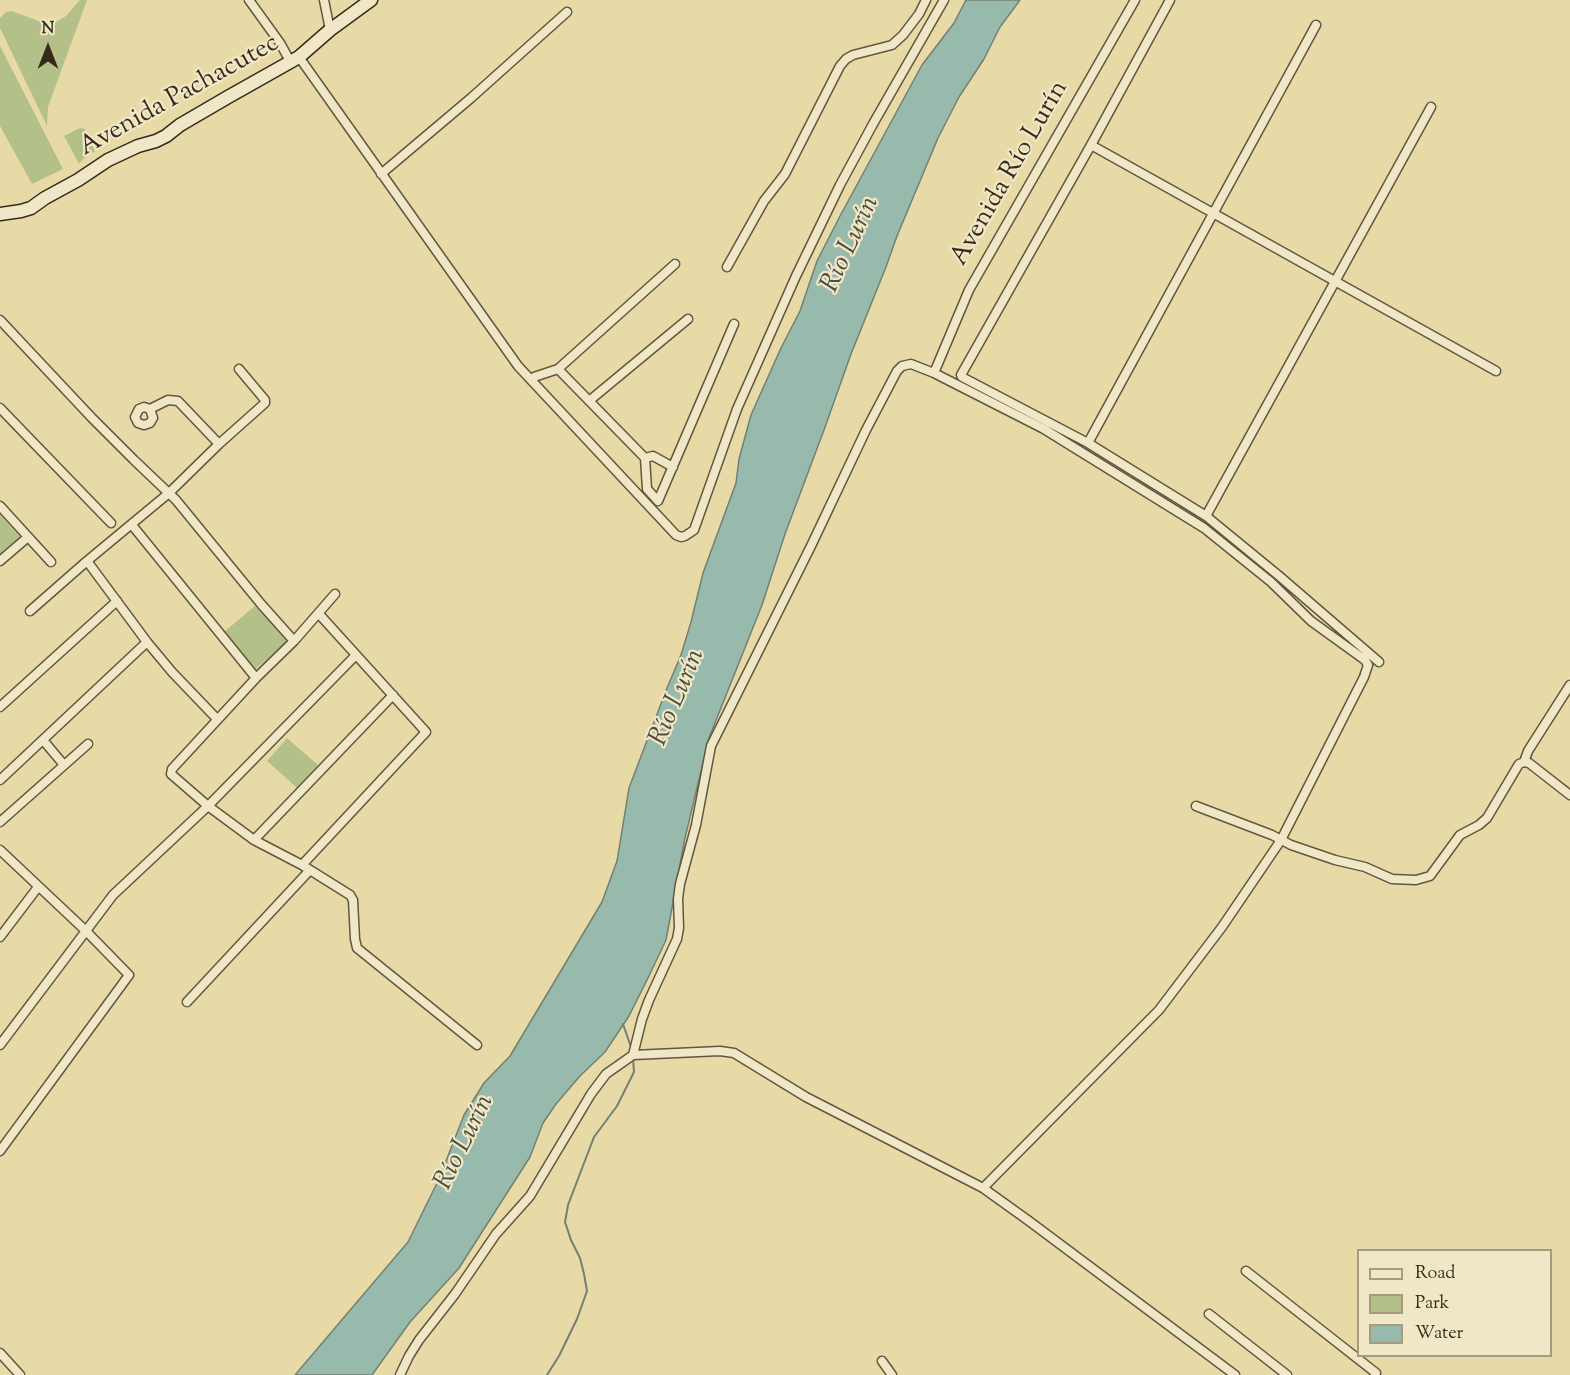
<!DOCTYPE html>
<meta charset="utf-8">
<style>
body{margin:0}
#map{position:relative;width:1570px;height:1375px;overflow:hidden;background:#e8daa7;font-family:"Sorts Mill Goudy",serif}
canvas{display:block}
.legend{position:absolute;left:1357px;top:1249px;width:195px;height:108px;box-sizing:border-box;background:#f0e7c6;border:2px solid #a69b82;margin:0;padding:8px 10px;list-style:none;font-size:18px;color:#372a1c}
.legend li{display:flex;align-items:center;gap:12px;height:30px}
.legend b{width:30px;border:2px solid #a69b82}
.north{position:absolute;left:18px;top:18px;width:60px;height:60px;-webkit-text-stroke:4px #f0e7c6;paint-order:stroke;rotate:0deg;font-size:16px;font-weight:700;line-height:24px;text-align:center;color:#372a1c}
.north::after{content:'';display:block;margin:auto;width:21px;height:27px;background:#372a1c;clip-path:polygon(50% 0,100% 100%,50% 72%,0 100%)}
</style>
<div id="map">
<canvas width="1570" height="1375"></canvas>
<ul class="legend">
<li><b style="height:8px;background:#f0e7c6"></b>Road</li>
<li><b style="height:16px;background:#b4c089"></b>Park</li>
<li><b style="height:16px;background:#98baad"></b>Water</li>
</ul>
<div class="north">N</div>
</div>
<script>
const c = document.querySelector('canvas').getContext('2d');
c.lineJoin = 'round';
function fillPath(path, color) {
  c.fillStyle = color;
  c.fill(path, 'evenodd');
}
function toPath(rows) {
  const path = new Path2D();
  for (const r of rows) {
    path.moveTo(r[0], r[1]);
    for (let i = 2; i < r.length; i += 2) path.lineTo(r[i], r[i + 1]);
  }
  return path;
}
function trace(path, color, width, dash) {
  c.strokeStyle = color;
  c.lineWidth = width;
  c.lineCap = dash ? 'butt' : 'round';
  c.setLineDash(dash || []);
  c.stroke(path);
}
function label(font, color, halo, rows, align = 'center') {
  c.font = font + ' "Sorts Mill Goudy",serif';
  c.lineWidth = 4.5;
  c.setLineDash([]);
  c.textBaseline = 'middle';
  c.strokeStyle = halo;
  c.fillStyle = color;
  for (const [text, x, y, turn = 0] of rows) {
    c.save();
    c.translate(x, y);
    c.rotate((+turn || 0) * Math.PI / 180);
    c.textAlign = isNaN(turn) ? turn : align;
    if (halo) c.strokeText(text, 0, 0);
    c.fillText(text, 0, 0);
    c.restore();
  }
}
const green = toPath([
 [80,0,87,0,48,107,47,126,0,28,0,18,6,12,12,11,41,22,46,23,56,22,66,16],
 [0,46,63,169,32,184,0,126],
 [80,128,85,129,86,135,95,151,83,159,79,164,64,136],
 [0,515,21,538,0,556],
 [255,606,289,641,255,669,224,632],
 [287,738,318,765,297,788,267,761]
]);
const water = toPath([
 [966,0,1020,0,1000,27,984,59,959,97,938,138,897,236,886,267,851,354,824,430,785,534,762,605,709,738,685,838,666,940,648,978,629,1016,605,1052,580,1076,556,1104,543,1123,530,1157,459,1268,410,1322,372,1375,295,1375,408,1242,439,1179,464,1115,484,1083,510,1056,602,902,617,861,629,788,667,688,681,655,691,622,703,573,736,483,739,459,751,415,781,348,800,311,817,261,840,216,922,65,954,23,966,0]
]);
const stream = toPath([
 [623,1024,631,1047],
 [547,1375,559,1356,577,1319,587,1291,584,1274,580,1258,571,1240,565,1222,568,1205,594,1137,617,1106,634,1072,633,1058]
]);
const street = toPath([
 [249,0,280,43,290,61],
 [324,0,330,30],
 [1170,0,1091,145,961,375,962,377,1088,443,1206,516,1278,575,1379,662],
 [299,57,518,366,676,535,681,537,685,536,694,530,737,409,796,276,840,185,873,124,944,0],
 [1091,145,1496,371],
 [381,174,471,98,567,12],
 [675,264,558,369,645,458,647,489,658,501,734,324],
 [727,267,764,201,785,174,840,66,846,59,853,55,892,45,903,35,919,14,926,0],
 [0,320,92,418,134,460,176,500,261,604,294,641],
 [934,373,969,290,1135,0],
 [531,380,534,377,558,369],
 [589,401,688,319],
 [0,408,111,523],
 [150,409,153,418,150,423,144,425,138,423,135,417,139,409,144,407,150,409,168,400,178,401,219,444],
 [1088,443,1316,25],
 [645,458,653,456,673,467],
 [0,506,51,562],
 [1206,516,1431,107],
 [132,525,256,678],
 [0,561,28,537],
 [87,561,147,642,172,672,217,719],
 [335,594,294,641,256,678,172,769,171,774,208,806,254,840,302,865,350,895,353,900,355,939,357,948,477,1045],
 [30,611,87,561,169,493,219,444,265,403,265,400,239,369],
 [0,707,117,601],
 [43,740,64,765],
 [1524,762,1528,751,1570,685],
 [0,780,147,642],
 [1196,806,1272,835,1291,845,1335,860,1365,867,1392,879,1416,880,1430,876,1460,835,1479,825,1487,818,1519,764,1524,762,1529,763,1570,795],
 [0,822,88,744],
 [254,840,393,695],
 [0,850,86,931,129,975,0,1151],
 [302,865,426,732,319,614],
 [0,937,38,887],
 [187,1002,310,870],
 [0,1045,113,895,208,806,356,655],
 [633,1055,720,1051,734,1053,806,1097,983,1188,1029,1221,1235,1375],
 [1246,1271,1376,1373,1375,1375],
 [1209,1314,1287,1375],
 [0,1353,20,1375],
 [882,1361,892,1375],
 [400,1375,409,1356,419,1340,455,1294,496,1234,530,1196,591,1094,606,1074,633,1055,642,1019,649,1000,677,939,679,928,678,899,680,884,696,825,711,746,811,546,866,430,897,371,902,366,911,364,934,373,1044,429,1204,528,1271,582,1311,621,1365,660,1368,665,1364,677,1281,840,1222,927,1159,1010,983,1188]
]);
const secondary = toPath([
 [0,214,21,211,31,208,45,198,78,180,108,160,138,146,156,141,166,136,180,125,228,97,299,57,330,30,371,0]
]);
const streetNames = [
 ["Avenida Pachacutec",180,97,-29],
 ["Avenida Río Lurín",1011,174,-60]
];
const waterNames = [
 ["Río Lurín",852,245,-65],
 ["Río Lurín",679,698,-67],
 ["Río Lurín",466,1143,-64]
];
fillPath(green, '#b4c089');
fillPath(water, '#98baad');
trace(water, '#718073', 1.5);
trace(stream, '#718073', 2);
trace(street, '#63563f', 11);
trace(secondary, '#372a1c', 15);
trace(street, '#f0e7c6', 8);
trace(secondary, '#f0e7c6', 12);
label('26px', '#372a1c', '#f0e7c6', streetNames);
label('italic 27px', '#4f4e40', '#f0e7c6', waterNames);
</script>
